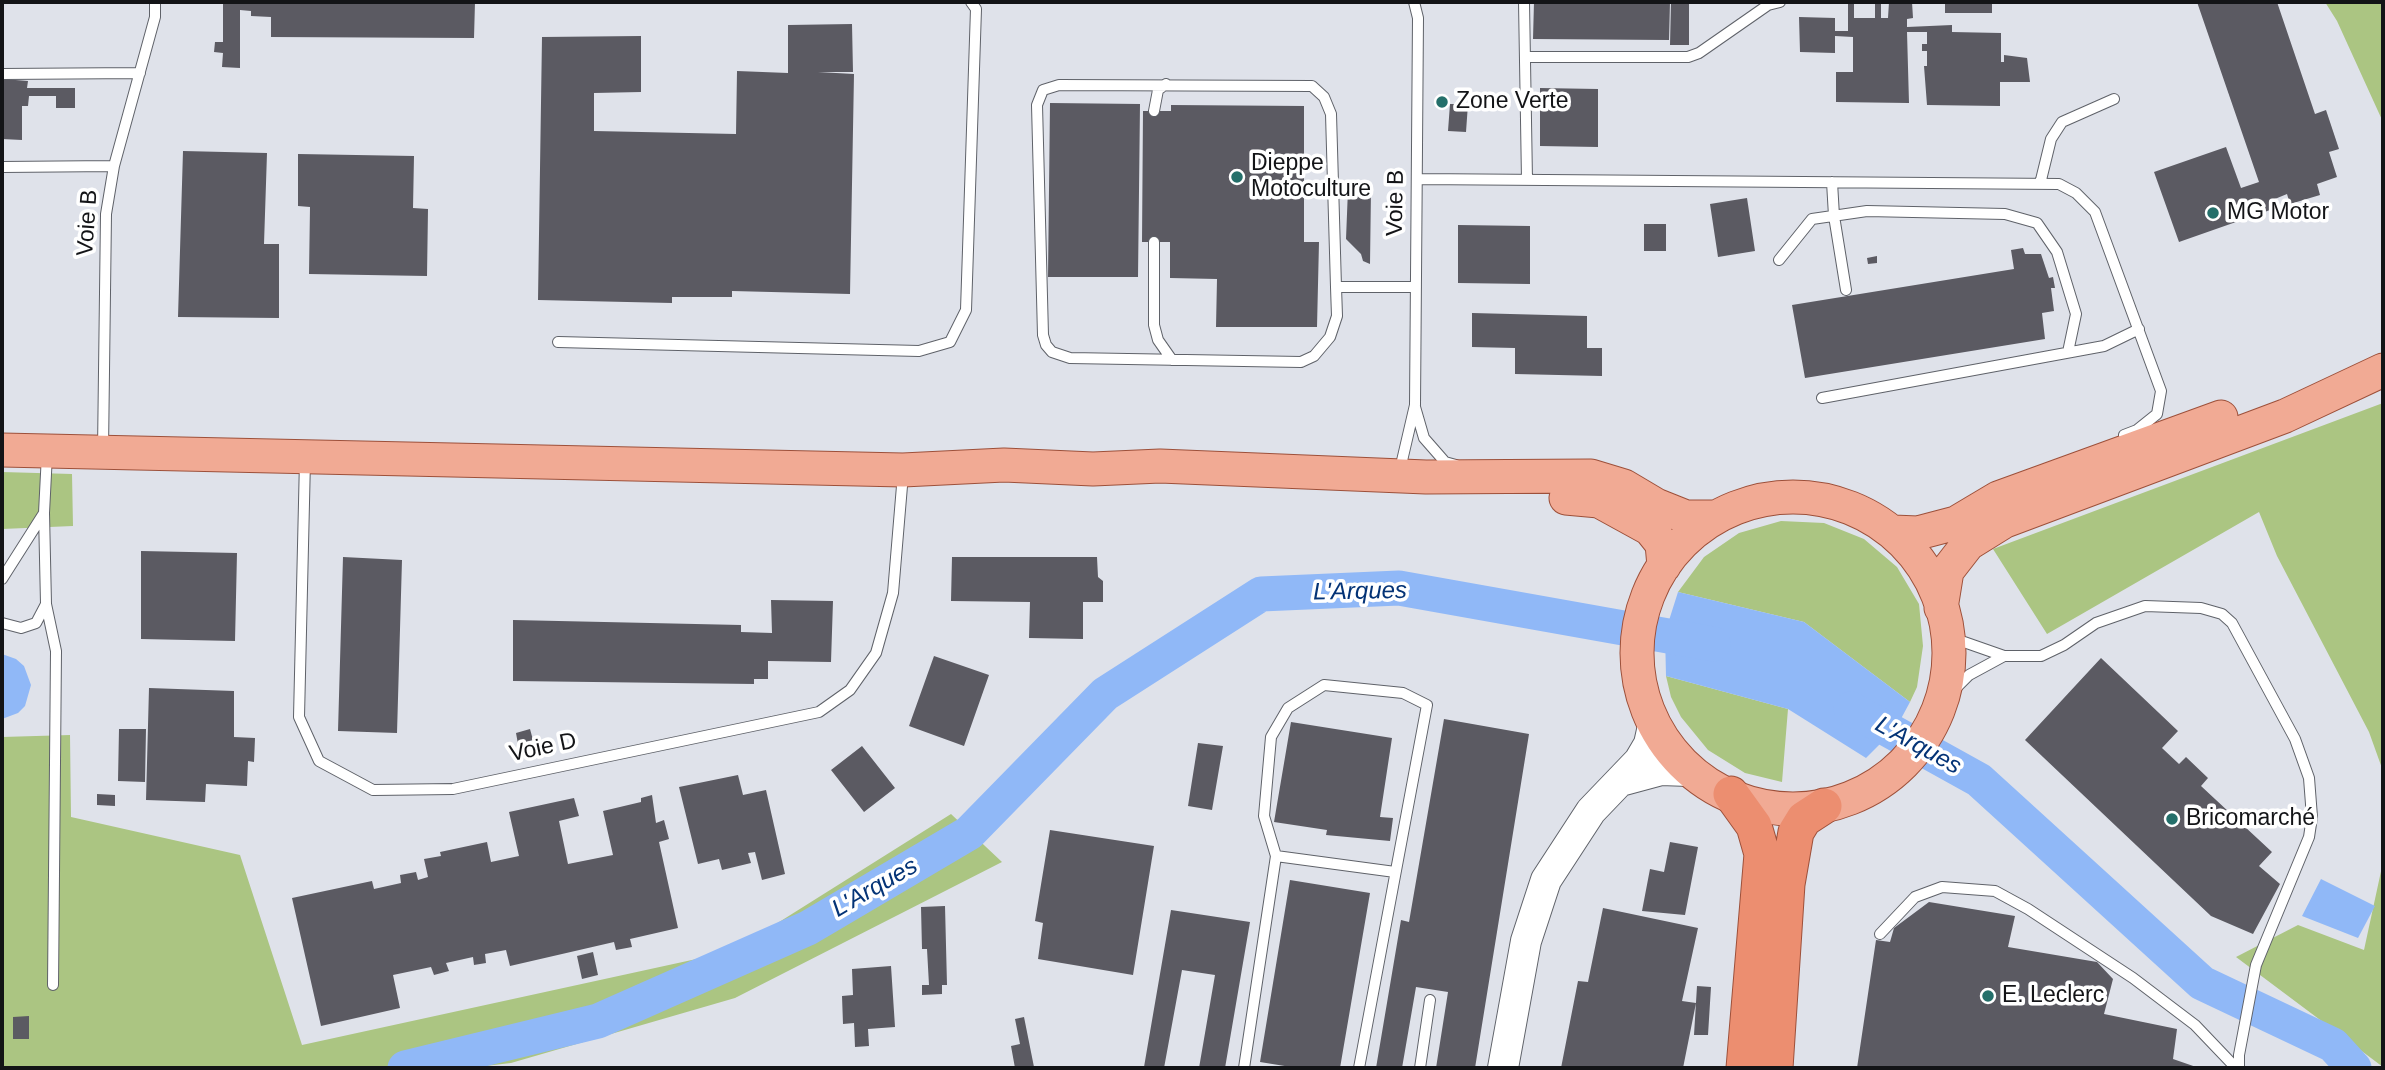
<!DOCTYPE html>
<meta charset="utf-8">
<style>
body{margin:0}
#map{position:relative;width:2385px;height:1070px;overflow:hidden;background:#dfe2ea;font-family:Arial,sans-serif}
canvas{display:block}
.frame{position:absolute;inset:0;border:4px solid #131417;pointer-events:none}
</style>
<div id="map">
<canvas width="2385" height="1070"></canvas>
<div class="frame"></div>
</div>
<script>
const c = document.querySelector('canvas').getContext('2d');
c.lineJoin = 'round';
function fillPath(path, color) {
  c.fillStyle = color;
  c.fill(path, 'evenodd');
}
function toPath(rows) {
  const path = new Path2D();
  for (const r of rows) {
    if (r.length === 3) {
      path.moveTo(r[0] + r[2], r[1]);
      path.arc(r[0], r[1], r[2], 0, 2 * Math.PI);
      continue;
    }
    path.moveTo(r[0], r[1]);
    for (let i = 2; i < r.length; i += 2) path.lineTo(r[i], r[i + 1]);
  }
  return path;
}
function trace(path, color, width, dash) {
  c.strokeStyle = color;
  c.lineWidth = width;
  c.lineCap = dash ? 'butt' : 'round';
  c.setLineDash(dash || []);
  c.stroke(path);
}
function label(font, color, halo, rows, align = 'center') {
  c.font = font + ' Arial,sans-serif';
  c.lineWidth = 7;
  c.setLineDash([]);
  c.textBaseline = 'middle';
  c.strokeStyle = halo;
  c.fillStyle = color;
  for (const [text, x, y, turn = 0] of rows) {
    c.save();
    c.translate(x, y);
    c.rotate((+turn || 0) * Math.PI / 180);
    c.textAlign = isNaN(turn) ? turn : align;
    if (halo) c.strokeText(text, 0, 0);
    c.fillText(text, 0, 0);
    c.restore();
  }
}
const green = toPath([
 [2325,2,2383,2,2383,122,2337,21],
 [2383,403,2383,771,2369,732,2277,556,2259,512,2047,634,1993,549],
 [2,472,72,474,73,526,2,529],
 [1781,521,1824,523,1864,539,1897,567,1919,604,1923,646,1917,687,1910,702,1804,622,1678,592,1704,557,1739,533],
 [1666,676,1788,709,1782,782,1745,773,1708,750,1681,717,1671,697],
 [70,735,71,817,240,855,302,1045,733,951,951,814,1002,862,735,998,511,1063,468,1068,2,1068,2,737],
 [2383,862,2383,1067,2236,957,2298,925,2364,950]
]);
const water = toPath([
 [1678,592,1804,622,1910,702,1896,728,1866,758,1788,709,1666,676,1665,633],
 [2,654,16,659,24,666,31,685,25,706,18,713,2,719],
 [2321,879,2375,906,2358,938,2302,916]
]);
const river = toPath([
 [1851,709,1979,780,2202,983,2333,1045,2354,1068],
 [405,1068,598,1021,808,928,969,833,1105,694,1261,594,1399,588,1713,644]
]);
const building = toPath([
 [223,2,475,2,474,38,271,37,271,17,251,16,251,11,240,10,240,68,222,67,223,53,214,52,215,42,223,42],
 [1534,2,1670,2,1669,40,1533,39],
 [1671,2,1689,2,1689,45,1670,45],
 [1848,2,1854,2,1854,18,1875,18,1875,2,1881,2,1881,18,1888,18,1889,2,1912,2,1913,18,1907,19,1907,27,1952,25,1952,32,2001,33,2001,62,2004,62,2004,55,2027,58,2030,82,2000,82,2000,106,1927,105,1924,66,1927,66,1927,51,1922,51,1922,44,1927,44,1927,32,1907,32,1909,103,1836,102,1836,72,1853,72,1853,37,1835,36,1835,53,1800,52,1799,17,1835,18,1835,31,1848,31],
 [1945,2,1992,2,1992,13,1945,13],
 [2197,2,2277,2,2315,114,2326,110,2339,149,2329,152,2337,177,2317,184,2320,195,2290,204,2287,194,2270,201,2273,209,2179,242,2154,172,2226,147,2241,188,2259,182],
 [852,24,853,72,818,72,854,74,850,294,732,291,732,297,672,297,672,303,538,300,542,37,641,36,641,92,594,93,594,131,736,134,737,71,788,73,788,25],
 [3,79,28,81,27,88,75,88,75,108,56,108,56,96,29,96,28,106,22,106,22,140,2,139],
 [1540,88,1598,89,1598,147,1540,146],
 [1050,103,1140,104,1138,277,1048,277],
 [1450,104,1468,104,1466,132,1448,131],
 [1171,105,1304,106,1304,242,1319,242,1317,327,1216,327,1217,279,1170,278,1170,242,1142,242,1143,111,1171,111],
 [183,151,267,153,264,244,279,244,279,318,178,317],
 [298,154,414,156,413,208,428,209,427,276,309,274,310,207,298,206],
 [1348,189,1371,189,1370,264,1363,261,1361,254,1346,239],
 [1747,198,1755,251,1718,257,1710,204],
 [1644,224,1666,224,1666,251,1644,251],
 [1458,225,1530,226,1530,284,1458,283],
 [2023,248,2025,254,2041,254,2049,278,2053,277,2055,288,2051,288,2054,311,2042,313,2045,339,1805,378,1792,305,2014,269,2011,250],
 [1877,256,1877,263,1868,264,1867,258],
 [1472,313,1587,316,1587,348,1602,348,1602,376,1515,374,1515,348,1472,347],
 [141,551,237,553,235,641,141,639],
 [343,557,402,560,397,733,338,731],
 [952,557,1097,557,1098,577,1103,581,1103,602,1083,602,1083,639,1029,638,1030,602,951,601],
 [771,600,833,601,831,662,768,661,768,679,754,679,754,684,513,681,513,620,741,625,741,632,772,633],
 [934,656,989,675,964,746,909,726],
 [2101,658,2178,731,2162,748,2179,764,2186,757,2208,778,2201,786,2272,852,2259,866,2280,884,2253,934,2211,916,2025,740],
 [149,688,234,691,234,737,255,738,254,762,248,761,247,786,206,784,205,802,146,800],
 [1444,719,1529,734,1475,1068,1436,1068,1448,992,1416,987,1402,1068,1376,1068,1401,920,1409,922],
 [1291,722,1392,738,1380,817,1393,818,1390,841,1326,835,1327,830,1274,822],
 [119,729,146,729,145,782,118,781],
 [530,729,533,740,518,744,516,733],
 [1198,743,1223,746,1212,810,1188,806],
 [862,746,895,788,864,812,831,770],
 [738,775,743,795,766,790,785,874,762,880,755,852,748,853,751,863,722,870,719,859,698,864,679,787],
 [97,794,115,795,115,806,97,805],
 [652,795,656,823,664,820,669,839,659,842,678,928,630,939,632,947,616,950,614,942,510,966,506,950,485,954,486,963,474,965,473,957,446,963,449,971,434,975,431,967,393,975,400,1008,321,1026,292,898,372,881,374,889,401,883,400,875,416,872,418,880,428,877,424,859,441,856,440,852,487,842,491,862,519,856,509,812,574,798,579,816,559,821,568,864,613,855,603,811,641,802,641,798],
 [1050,830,1154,846,1133,975,1038,959,1043,923,1035,921],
 [1670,842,1698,847,1685,915,1642,911,1650,869,1664,872],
 [1290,880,1370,893,1340,1068,1297,1068,1260,1062],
 [1929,902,2015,916,2008,947,2097,962,2113,979,2104,1014,2177,1029,2173,1059,2199,1068,1857,1068,1876,940,1890,942,1894,928],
 [945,906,947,985,942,985,942,994,922,995,922,985,929,985,927,949,922,949,921,907],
 [1603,908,1698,928,1682,1001,1696,1003,1683,1068,1561,1068,1578,981,1588,982],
 [1171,910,1250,922,1225,1068,1199,1068,1215,975,1182,970,1164,1068,1144,1067],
 [593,952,598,975,582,979,577,956],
 [891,966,895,1027,868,1029,869,1046,855,1047,854,1023,843,1024,842,996,853,995,852,969],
 [1697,986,1711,987,1708,1035,1694,1035],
 [29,1016,29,1039,13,1039,13,1017],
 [1024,1017,1034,1067,1015,1068,1011,1046,1020,1044,1015,1019]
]);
const service = toPath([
 [1524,2,1527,180],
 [1525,57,1688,57,1699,53,1768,5,1780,2],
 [2,74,140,73],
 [1154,111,1158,90,1166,84],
 [2,167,114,166],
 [1417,179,2059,184,2076,193,2095,212,2161,391,2157,414,2137,430,2124,435],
 [1832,182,1834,216,1846,290],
 [2040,184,2051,139,2062,122,2114,99],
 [1154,242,1154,325,1158,340,1172,360],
 [1779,260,1812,219,1867,211,2005,214,2037,223,2057,252,2076,314,2068,352],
 [1336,287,1337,316,1330,337,1314,356,1301,362,1070,358,1052,352,1046,345,1043,335,1037,105,1043,90,1059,85,1312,86,1324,97,1331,114,1336,287,1416,287],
 [558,342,919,351,950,342,966,310,976,9,971,2],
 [1822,398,2104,346,2139,329],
 [1415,407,1424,438,1445,462,1456,465],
 [103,450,106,214,114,166,155,17,155,2],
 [305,460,299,717,319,761,373,790,453,789,819,712,850,690,876,653,893,593,903,474],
 [1395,470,1401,465,1415,405,1418,18,1414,2],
 [2,579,44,513],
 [46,604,56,651,53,985],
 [2,623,21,628,36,623,46,604,44,513,47,454],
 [1949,641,1964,642,2004,656,2041,656,2064,645,2096,623,2145,606,2201,608,2222,614,2232,623,2295,739,2309,778,2312,817,2309,837,2256,965,2239,1055,2239,1068],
 [1940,704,1969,675,2004,656],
 [1276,856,1395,872],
 [1880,934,1915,897,1942,887,1995,891,2028,909,2133,978,2195,1025,2236,1068],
 [1244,1068,1276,856,1264,816,1271,737,1288,708,1324,685,1403,693,1427,705,1359,1068],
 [1420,1068,1430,1000]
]);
const secondary = toPath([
 [1624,780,1661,770,1689,771],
 [1503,1068,1526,941,1546,880,1591,811,1639,761,1649,744,1653,726]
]);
const primary = toPath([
 [2,450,903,470,1004,465,1093,469,1160,466,1426,477,1591,476,1624,486,1656,505,1686,517,1714,517],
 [1793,653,156],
 [1566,498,1599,501,1650,529,1662,544,1664,566],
 [1893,532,1918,533,1956,523,1998,498,2221,417],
 [1941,608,1947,571,1968,544,2005,521,2285,416,2383,370]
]);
const trunk = toPath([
 [1731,794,1754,826,1762,854,1744,1068],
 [1775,1068,1787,884,1796,832,1804,819,1824,806]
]);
const markers = [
 [1442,102,7,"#246f6a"],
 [1237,177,7,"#246f6a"],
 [2213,213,7,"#246f6a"],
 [2172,819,7,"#246f6a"],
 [1988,996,7,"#246f6a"]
];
const poiNames = [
 ["Zone Verte",1456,102],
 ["Dieppe",1251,164],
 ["Motoculture",1251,190],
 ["MG Motor",2227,213],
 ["Bricomarché",2186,819],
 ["E. Leclerc",2002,996]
];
const streetNames = [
 ["Voie B",1396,203,-89],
 ["Voie B",88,223,-86],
 ["Voie D",543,748,-12]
];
const waterNames = [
 ["L'Arques",1360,592,-1],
 ["L'Arques",1918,746,29],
 ["L'Arques",875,888,-30]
];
fillPath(green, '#abc582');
fillPath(water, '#90b8f7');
trace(river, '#90b8f7', 35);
fillPath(building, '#5b5a62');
trace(service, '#5f6269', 12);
trace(secondary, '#5f6269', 32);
trace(primary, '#9d503a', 35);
trace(trunk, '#9d503a', 37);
trace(service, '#fff', 10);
trace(secondary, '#fff', 30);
trace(primary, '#f1aa94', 33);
trace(trunk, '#ec8e70', 35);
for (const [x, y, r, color] of markers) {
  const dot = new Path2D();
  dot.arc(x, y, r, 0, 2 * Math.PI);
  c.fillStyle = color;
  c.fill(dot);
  trace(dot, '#fff', 2.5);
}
label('23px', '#131417', '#fff', poiNames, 'left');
label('23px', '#131417', '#fff', streetNames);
label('italic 24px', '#043376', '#fff', waterNames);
</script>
